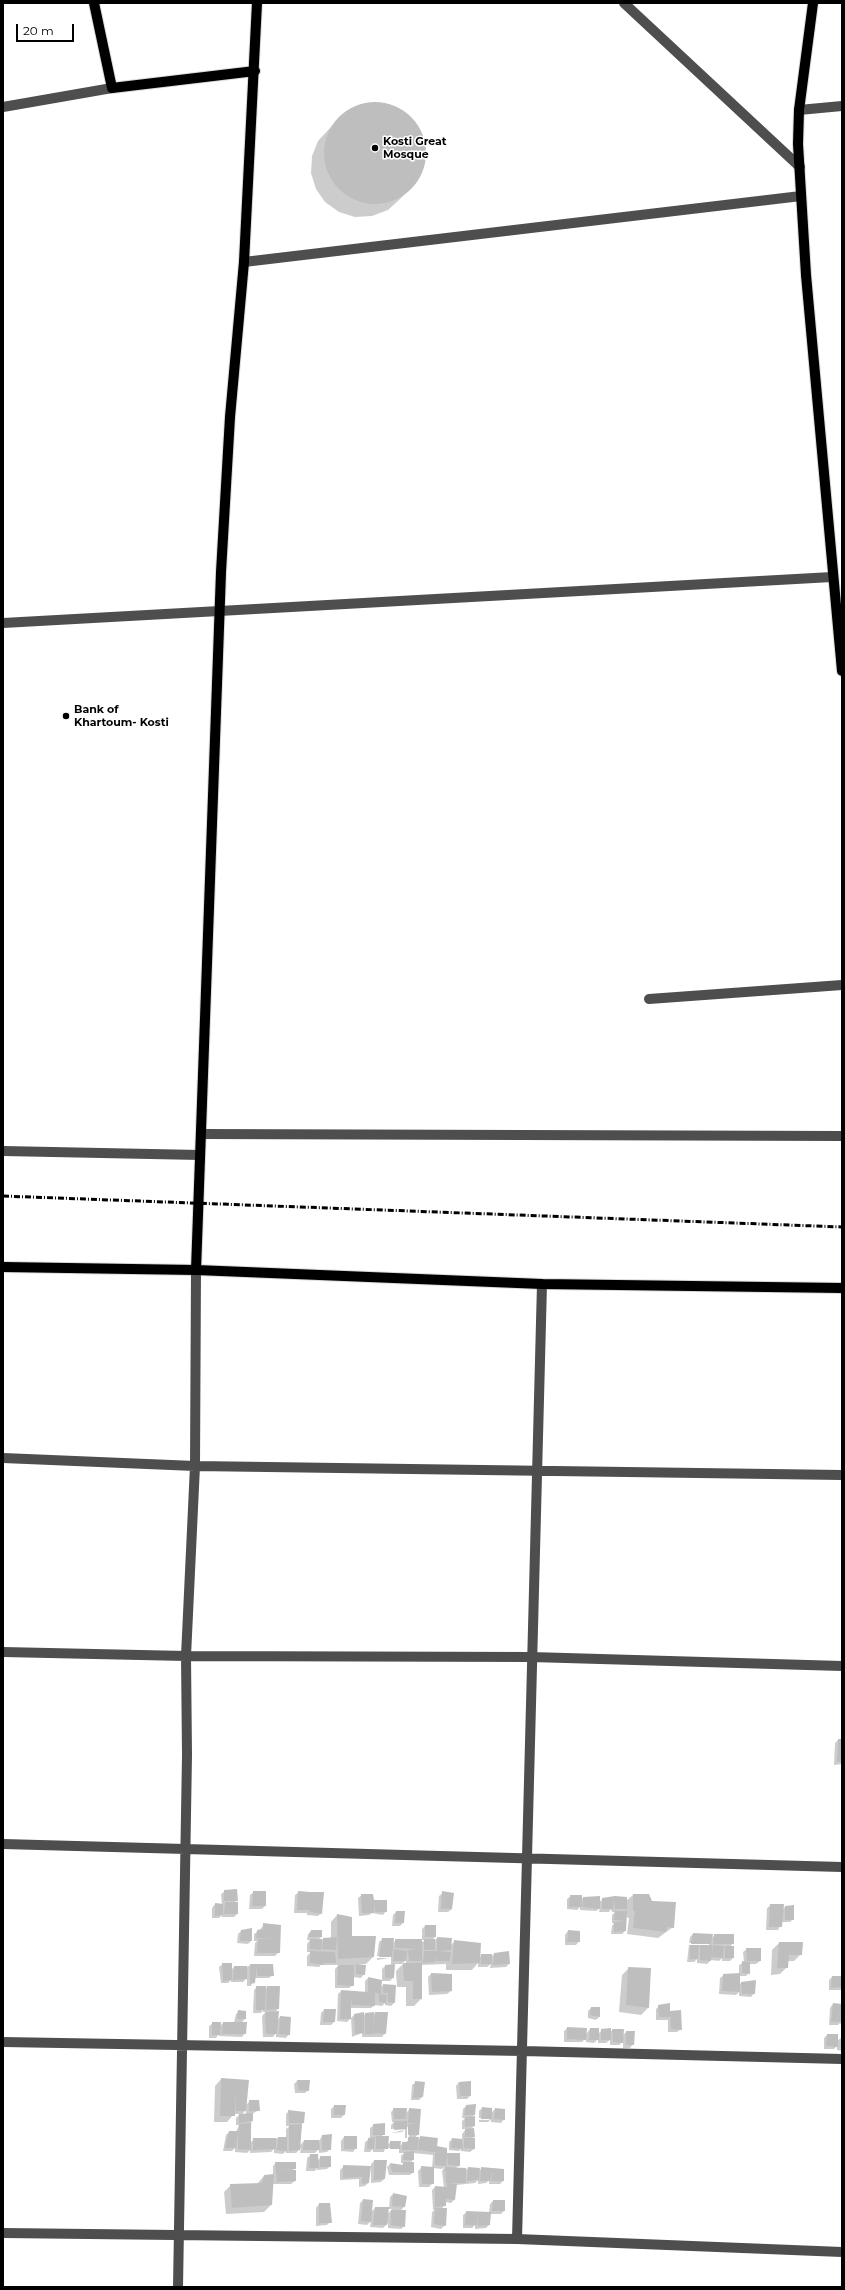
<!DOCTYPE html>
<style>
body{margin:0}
#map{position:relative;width:845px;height:2290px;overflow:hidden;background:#fff;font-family:Montserrat,sans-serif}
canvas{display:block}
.frame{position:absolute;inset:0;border:4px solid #000;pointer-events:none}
.scale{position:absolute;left:16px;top:24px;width:58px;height:18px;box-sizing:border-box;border:2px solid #000;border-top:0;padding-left:5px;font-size:12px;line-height:14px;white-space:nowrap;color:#000;-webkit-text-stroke:3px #fff;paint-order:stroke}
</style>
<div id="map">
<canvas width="845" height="2290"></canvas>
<div class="frame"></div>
<div class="scale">20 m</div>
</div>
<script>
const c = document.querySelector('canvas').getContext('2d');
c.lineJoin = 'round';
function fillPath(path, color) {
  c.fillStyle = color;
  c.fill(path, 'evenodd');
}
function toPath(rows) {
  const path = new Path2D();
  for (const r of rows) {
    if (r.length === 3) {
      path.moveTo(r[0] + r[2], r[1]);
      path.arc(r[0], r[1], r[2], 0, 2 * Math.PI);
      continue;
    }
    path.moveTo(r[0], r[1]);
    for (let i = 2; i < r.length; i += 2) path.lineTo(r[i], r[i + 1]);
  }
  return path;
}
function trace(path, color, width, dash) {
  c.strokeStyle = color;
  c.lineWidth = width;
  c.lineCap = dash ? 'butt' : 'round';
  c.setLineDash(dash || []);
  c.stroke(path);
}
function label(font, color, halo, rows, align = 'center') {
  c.font = font + ' Montserrat,sans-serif';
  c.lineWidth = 3;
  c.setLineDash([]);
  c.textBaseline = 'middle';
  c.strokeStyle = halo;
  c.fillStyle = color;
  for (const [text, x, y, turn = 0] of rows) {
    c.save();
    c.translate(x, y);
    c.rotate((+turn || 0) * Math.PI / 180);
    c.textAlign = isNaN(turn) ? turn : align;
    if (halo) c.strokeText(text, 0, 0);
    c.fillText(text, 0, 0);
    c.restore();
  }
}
const shadow = toPath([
 [373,103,389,105,404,112,415,124,423,138,425,154,422,170,414,185,400,199,388,210,372,216,355,217,339,212,325,202,316,189,311,173,312,156,318,141,343,114,357,106],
 [842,1725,842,1767,842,1764,834,1765,835,1743,838,1740,842,1740],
 [225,1891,237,1900,234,1903,237,1914,234,1917,222,1917,222,1915,219,1918,212,1918,212,1908,215,1904,222,1905,221,1894],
 [254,1892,265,1906,262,1909,249,1909,250,1895],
 [299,1892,321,1913,318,1916,307,1915,307,1913,294,1913,295,1895],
 [443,1893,452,1909,448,1912,438,1912,439,1896],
 [362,1895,373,1901,386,1901,386,1911,383,1915,372,1913,369,1915,359,1916,358,1898],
 [633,1895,652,1902,673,1927,658,1938,627,1934,629,1918,626,1917,625,1931,622,1934,611,1934,612,1926,614,1923,612,1923,612,1915,615,1912,612,1912,611,1909,609,1912,599,1912,600,1908,596,1911,580,1910,580,1907,577,1910,567,1909,567,1899,571,1896,581,1900,583,1898,599,1902,603,1899,626,1898,626,1901],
 [771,1905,782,1910,785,1907,793,1919,790,1922,782,1922,778,1930,766,1930,767,1908],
 [396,1912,403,1923,400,1926,392,1926,393,1915],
 [337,1915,351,1937,373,1957,366,1964,359,1964,364,1974,361,1978,353,1977,353,1985,349,1988,335,1988,335,1969,339,1965,321,1965,319,1967,307,1966,307,1956,311,1952,307,1952,307,1944,310,1940,307,1940,308,1934,311,1931,321,1937,318,1940,320,1942,323,1939,331,1938,331,1922],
 [264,1924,280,1926,279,1952,275,1956,254,1956,255,1943,257,1941,254,1941,254,1934,260,1930],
 [425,1926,435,1937,432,1940,434,1941,437,1938,451,1945,455,1941,479,1958,482,1955,491,1957,494,1954,509,1964,506,1967,490,1968,491,1964,487,1967,478,1967,478,1963,472,1970,446,1970,446,1964,421,1965,421,1999,414,2006,406,2006,406,1987,397,1987,396,1971,403,1964,406,1964,406,1960,402,1964,394,1964,393,1978,390,1981,382,1981,382,1969,385,1966,391,1965,391,1956,389,1957,389,1956,377,1956,379,1942,383,1939,393,1943,396,1940,421,1943,425,1940,422,1940,422,1929],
 [241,1931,251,1941,248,1944,237,1943,238,1934],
 [568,1931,579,1941,576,1945,565,1945,565,1935],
 [693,1934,711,1938,715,1935,733,1943,730,1947,733,1958,730,1961,722,1961,722,1958,719,1961,711,1960,707,1964,697,1963,697,1959,694,1962,687,1962,689,1945,709,1945,709,1943,689,1943,690,1937],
 [779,1943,801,1954,794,1961,787,1961,787,1967,780,1974,771,1975,772,1950],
 [747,1949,760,1961,756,1964,749,1964,749,1973,746,1976,739,1976,739,1985,742,1982,754,1993,751,1997,739,1996,739,1992,736,1995,719,1994,720,1978,724,1975,739,1974,739,1965,744,1962,743,1952],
 [377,1958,389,1958,377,1960],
 [223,1964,231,1970,234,1967,247,1967,250,1965,272,1965,273,1975,269,1978,254,1978,251,1986,247,1986,247,1978,243,1982,231,1982,231,1980,228,1983,221,1983,219,1967],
 [629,1968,650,1969,648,2008,641,2015,619,2012,622,1975],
 [431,1974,451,1975,451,1991,447,1994,429,1995,428,1977],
 [832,1977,842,1977,842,1990,829,1990,829,1980],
 [368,1978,380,1988,383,1985,395,1986,394,2003,391,2006,385,2005,385,2003,382,2006,375,2005,371,2008,350,2008,350,2019,347,2022,337,2021,338,1994,341,1991,365,1993,365,1981],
 [257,1987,265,1989,267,1987,278,2009,275,2012,277,2021,280,2017,289,2034,286,2038,276,2037,276,2033,273,2037,263,2037,262,2016,266,2012,263,2012,263,2010,261,2013,253,2013,254,1990],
 [833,2004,842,2005,842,2026,840,2023,838,2025,829,2025,830,2008],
 [659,2006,669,2012,680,2011,681,2029,677,2032,668,2032,668,2020,656,2020,656,2009],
 [591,2008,599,2008,599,2017,596,2020,588,2018,588,2011],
 [324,2010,334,2022,331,2025,320,2025,321,2013],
 [239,2011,245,2019,241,2023,245,2033,242,2037,219,2036,219,2034,216,2038,209,2038,209,2026,213,2023,220,2026,223,2023,234,2023,236,2014],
 [375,2013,385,2033,382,2037,362,2037,362,2033,352,2037,351,2018,355,2014,373,2015],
 [567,2028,586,2034,590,2029,598,2034,602,2030,610,2032,613,2030,623,2035,626,2032,633,2044,630,2048,623,2048,623,2042,619,2045,610,2045,610,2040,606,2043,598,2043,598,2039,594,2043,586,2042,586,2038,582,2042,564,2042,564,2031],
 [827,2035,837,2041,842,2037,842,2051,837,2050,837,2046,834,2049,824,2049,824,2038],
 [221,2079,236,2079,246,2105,250,2101,259,2110,252,2114,250,2143,254,2139,286,2138,286,2129,290,2126,286,2126,286,2114,289,2111,303,2123,301,2125,299,2146,304,2141,319,2141,322,2136,331,2135,330,2149,327,2152,319,2153,319,2149,315,2153,300,2153,301,2148,296,2153,286,2153,286,2151,283,2154,274,2153,274,2149,271,2152,250,2153,250,2150,247,2153,235,2152,235,2148,232,2151,223,2151,226,2135,229,2132,236,2132,239,2125,236,2125,236,2118,240,2114,234,2114,227,2122,214,2122,215,2086],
 [246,2110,246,2114,241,2115],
 [297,2081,308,2090,305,2093,295,2093,294,2084],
 [416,2082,422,2097,419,2100,411,2100,412,2085],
 [459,2082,470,2096,467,2099,457,2099,456,2086],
 [334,2106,344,2115,341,2118,331,2118,331,2109],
 [466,2106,474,2115,472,2117,474,2126,470,2130,474,2137,471,2139,474,2149,470,2152,461,2151,461,2149,459,2151,449,2150,449,2142,452,2139,462,2140,462,2134,466,2129,462,2129,462,2121,465,2118,462,2118,463,2109],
 [482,2108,491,2113,495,2109,504,2119,501,2123,491,2122,491,2119,488,2122,479,2122,479,2120,489,2120,489,2118,479,2118,479,2111],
 [394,2109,406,2113,410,2109,420,2110,418,2134,415,2138,417,2141,421,2137,446,2154,459,2154,459,2165,456,2168,465,2171,468,2168,479,2171,482,2168,503,2170,503,2181,500,2184,489,2184,489,2180,486,2183,478,2184,478,2180,475,2183,456,2185,454,2200,451,2203,445,2202,442,2209,445,2225,441,2229,431,2227,432,2212,435,2210,433,2210,432,2190,435,2187,444,2188,442,2171,445,2166,442,2169,433,2168,433,2183,429,2187,419,2187,418,2171,422,2167,432,2168,433,2155,413,2153,413,2160,410,2163,413,2172,410,2175,389,2175,387,2167,390,2164,401,2166,404,2163,401,2163,401,2156,404,2153,399,2153,399,2148,397,2149,397,2148,385,2148,384,2152,373,2152,373,2149,370,2152,364,2152,365,2142,370,2139,370,2128,374,2125,384,2134,381,2137,387,2145,391,2142,399,2146,409,2140,409,2127,407,2127,407,2138,405,2138,405,2129,402,2132,391,2133,404,2130,404,2128,391,2129,391,2125,394,2122,392,2122,391,2112],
 [344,2137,356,2148,353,2152,341,2151,341,2141],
 [311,2155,318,2160,321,2157,330,2166,327,2169,317,2170,317,2168,315,2171,306,2171,307,2158],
 [374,2161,384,2179,381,2182,371,2183,371,2164],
 [276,2163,295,2168,292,2171,295,2181,291,2184,272,2184,271,2205,264,2212,226,2214,224,2192,231,2185,257,2184,264,2176,273,2175,273,2166],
 [344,2166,369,2167,368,2183,365,2186,359,2187,359,2179,340,2180,340,2170],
 [393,2194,404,2207,400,2211,404,2226,401,2229,388,2228,388,2223,383,2228,370,2227,371,2221,367,2225,358,2224,360,2203,363,2200,371,2212,375,2208,389,2208,390,2197],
 [388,2209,392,2209,387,2215],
 [493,2201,504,2211,501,2214,490,2214,489,2225,486,2228,475,2229,475,2225,472,2228,463,2228,463,2215,467,2212,489,2213,490,2204],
 [319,2204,330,2222,327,2225,316,2226,316,2208]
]);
const building = toPath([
 [375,153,51],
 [838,1739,842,1739,842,1761,837,1762],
 [237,1889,238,1901,224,1901,224,1890],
 [253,1891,266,1891,266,1906,252,1906],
 [298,1891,310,1892,310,1897,310,1892,324,1892,322,1914,310,1912,310,1910,297,1910],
 [442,1891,454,1893,452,1909,441,1909],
 [361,1894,373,1894,374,1900,387,1900,387,1912,375,1912,374,1902,374,1913,362,1913],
 [633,1894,649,1894,652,1901,676,1902,674,1928,667,1927,666,1932,633,1928,635,1911,633,1911],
 [570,1895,582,1895,582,1907,569,1907],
 [600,1896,600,1909,583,1907,583,1897],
 [615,1896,627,1897,627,1909,615,1909,614,1899,613,1909,602,1909,602,1898],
 [225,1902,238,1902,238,1914,224,1914],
 [215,1903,223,1904,223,1915,215,1916],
 [770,1904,784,1904,782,1927,769,1927],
 [794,1905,794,1920,785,1920,785,1906],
 [396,1911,405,1911,404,1923,395,1923],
 [615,1911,627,1911,626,1931,614,1932,614,1922,626,1921,614,1920],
 [337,1914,352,1917,352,1936,376,1936,374,1957,338,1959],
 [263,1923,281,1925,280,1953,257,1953,258,1939,273,1939,256,1938,257,1930,263,1929],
 [425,1925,436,1925,436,1937,425,1937],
 [252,1928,252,1941,240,1941,241,1930],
 [311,1930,322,1930,322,1937,309,1937],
 [568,1930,580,1931,580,1942,567,1942],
 [693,1933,713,1934,711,1944,691,1944],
 [714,1934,734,1934,734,1944,713,1944],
 [337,1937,336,1950,322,1949,323,1938],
 [437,1937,452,1938,451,1950,439,1951,451,1952,450,1961,436,1961,436,1955,435,1962,423,1963,424,1951,437,1951],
 [382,1938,394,1938,392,1957,379,1957],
 [310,1939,322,1939,321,1950,310,1949],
 [395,1939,422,1939,422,1961,409,1961,408,1950,419,1949,395,1948],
 [424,1939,435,1939,435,1950,424,1950],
 [454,1940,481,1943,480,1963,452,1964],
 [779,1942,803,1942,802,1955,789,1955,788,1968,777,1968],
 [690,1945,699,1945,698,1959,690,1959],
 [700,1945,712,1945,712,1955,713,1945,724,1946,723,1958,711,1957,711,1961,700,1960],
 [725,1946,734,1946,734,1958,725,1958],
 [746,1948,761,1948,761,1961,747,1961],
 [394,1949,407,1951,406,1961,393,1961],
 [310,1951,335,1952,336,1963,324,1963,324,1965,310,1963],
 [509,1951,510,1964,493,1965,494,1953],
 [481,1954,492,1954,492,1964,481,1964],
 [742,1961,750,1962,750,1974,742,1973],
 [222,1963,232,1963,232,1980,223,1981],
 [403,1963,422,1963,422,1999,413,1999,413,1981,404,1981],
 [250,1964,273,1964,274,1976,257,1976,257,1965,255,1983,250,1984],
 [356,1964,366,1965,365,1975,356,1974],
 [395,1964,394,1978,385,1978,385,1965],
 [338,1965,354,1965,354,1986,337,1985],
 [234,1966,247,1966,247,1979,233,1980],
 [628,1967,651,1968,649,2008,626,2005],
 [431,1973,452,1974,452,1991,432,1992],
 [740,1973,740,1992,722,1991,723,1974],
 [832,1976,842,1976,842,1987,831,1988],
 [368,1977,382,1980,381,1994,375,1993,375,2006,352,2005,351,1997,351,2019,340,2019,341,1990,368,1992],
 [756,1980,755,1994,742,1994,741,1982],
 [383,1984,396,1985,395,2003,388,2002,388,1993,383,1993],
 [256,1986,266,1986,265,2010,256,2010],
 [267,1986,280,1986,279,2009,266,2010],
 [379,1994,387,1995,386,2003,379,2002],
 [670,2003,670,2017,659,2017,658,2005],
 [833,2003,842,2004,842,2022,831,2022],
 [591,2007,600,2007,600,2017,590,2015],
 [324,2009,336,2009,335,2022,323,2022],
 [238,2010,246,2011,246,2019,237,2019],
 [681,2010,682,2030,671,2029,670,2011],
 [279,2011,277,2034,266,2034,265,2012],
 [364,2012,364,2033,355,2034,354,2014],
 [374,2012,373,2034,365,2034,365,2013],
 [375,2012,388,2012,386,2034,373,2033],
 [280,2016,291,2017,290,2035,279,2034],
 [212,2022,221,2022,220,2035,212,2035],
 [223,2022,247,2022,246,2034,222,2034],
 [567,2027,587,2028,586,2040,567,2039],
 [590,2028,599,2028,599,2040,589,2040],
 [611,2028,611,2040,601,2040,601,2029],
 [612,2029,624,2029,623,2043,613,2042],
 [626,2031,635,2031,634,2045,626,2045],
 [827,2034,838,2034,838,2047,826,2046],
 [221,2078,249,2080,246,2111,236,2111,236,2090,235,2116,220,2116],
 [297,2080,310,2080,309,2091,298,2090],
 [415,2081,425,2082,423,2097,413,2098],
 [471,2081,471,2096,460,2096,459,2082],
 [249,2100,259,2100,260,2111,249,2111],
 [476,2104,475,2115,464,2115,466,2105],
 [334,2105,346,2105,345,2115,334,2115],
 [482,2107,492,2108,492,2119,481,2119],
 [393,2108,407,2108,406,2119,394,2119],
 [409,2108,421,2109,419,2135,408,2135,408,2124,418,2123,408,2123],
 [495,2108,505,2109,505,2120,494,2119],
 [288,2110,305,2112,304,2123,289,2123],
 [253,2113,253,2121,239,2123,239,2114],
 [475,2116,475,2126,465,2127,465,2117],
 [394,2121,407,2121,407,2129,394,2130],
 [251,2123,251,2150,238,2149,238,2132,236,2148,225,2148,229,2131,239,2131,239,2124],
 [385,2123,385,2135,373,2135,373,2124],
 [302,2124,300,2150,289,2151,289,2125],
 [474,2128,475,2137,465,2137,465,2129],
 [332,2134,331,2150,322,2150,322,2135],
 [344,2136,357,2136,357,2149,344,2149],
 [376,2136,389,2136,388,2149,376,2149],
 [420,2136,438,2138,437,2146,447,2148,447,2153,460,2153,460,2166,448,2165,447,2153,446,2166,435,2165,435,2153,440,2153,418,2150],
 [278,2137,287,2137,287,2151,277,2150],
 [375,2137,374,2149,367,2149,368,2138],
 [408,2137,419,2137,417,2150,402,2150,402,2142,408,2142],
 [253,2138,276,2138,276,2149,253,2150],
 [452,2138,462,2139,463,2149,451,2148],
 [464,2138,475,2138,475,2149,464,2148],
 [304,2140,319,2140,320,2150,303,2150],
 [390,2141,401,2141,400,2149,390,2149],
 [414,2151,414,2160,403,2160,404,2152],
 [310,2154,318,2154,319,2168,309,2168],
 [320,2156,331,2156,331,2167,320,2167],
 [374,2160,387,2160,385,2179,374,2180],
 [275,2162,296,2162,296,2169,281,2169,296,2170,296,2181,277,2182],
 [403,2162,414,2162,414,2173,392,2172,390,2163,403,2165],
 [343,2165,371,2166,369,2183,362,2184,362,2177,343,2178],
 [421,2166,434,2167,434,2184,422,2184],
 [445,2167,466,2168,466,2183,446,2183],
 [468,2167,480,2168,479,2180,467,2181],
 [481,2167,492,2168,493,2168,504,2169,504,2181,491,2181,493,2168,490,2181,480,2181],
 [274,2174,272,2205,232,2208,230,2184,262,2183,264,2175],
 [447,2183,457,2184,455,2200,446,2199,446,2206,435,2207,435,2186,447,2187],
 [393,2193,407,2196,405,2207,392,2206],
 [363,2199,373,2200,371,2222,361,2221],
 [493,2200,505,2200,505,2211,492,2211],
 [319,2203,330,2203,332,2223,319,2223],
 [375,2207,389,2207,387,2225,373,2225],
 [435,2208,447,2208,446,2226,434,2224],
 [391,2210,406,2210,405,2227,391,2225],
 [466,2211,491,2212,490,2225,478,2226,478,2214,477,2225,465,2225]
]);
const minor = toPath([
 [624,3,800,167],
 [3,107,112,88],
 [799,110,842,106],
 [244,262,801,196],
 [3,623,832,577],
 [649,999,842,985],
 [201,1134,842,1136],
 [3,1151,200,1155],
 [3,1458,195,1466,842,1475],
 [3,1652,186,1656,531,1657,842,1666],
 [3,1844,842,1867],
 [3,2042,523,2051,842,2059],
 [3,2233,517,2239,842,2252],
 [517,2239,542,1284],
 [178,2287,187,1755,186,1656,195,1466,196,1270]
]);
const major = toPath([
 [94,3,112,88,255,71],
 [813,3,799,110,798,144,806,275,842,671],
 [3,1267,196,1270,542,1284,842,1288],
 [196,1270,221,572,230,417,244,262,257,3]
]);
const rail = toPath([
 [3,1196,842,1227]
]);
const markers = [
 [375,148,4,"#000"],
 [66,716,4,"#000"]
];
const poiNames = [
 ["Kosti Great",383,142],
 ["Mosque",383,155],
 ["Bank of",74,710],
 ["Khartoum- Kosti",74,723]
];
fillPath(shadow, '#0003');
fillPath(building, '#bebebe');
trace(major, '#dbdbdb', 12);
trace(minor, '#4e4e4e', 10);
trace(major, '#000', 10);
trace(rail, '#000', 3, [6, 2, 1, 2]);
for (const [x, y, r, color] of markers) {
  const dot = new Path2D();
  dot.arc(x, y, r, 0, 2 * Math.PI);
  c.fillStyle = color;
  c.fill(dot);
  trace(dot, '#fff', 1.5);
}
label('bold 11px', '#000', '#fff', poiNames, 'left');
</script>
